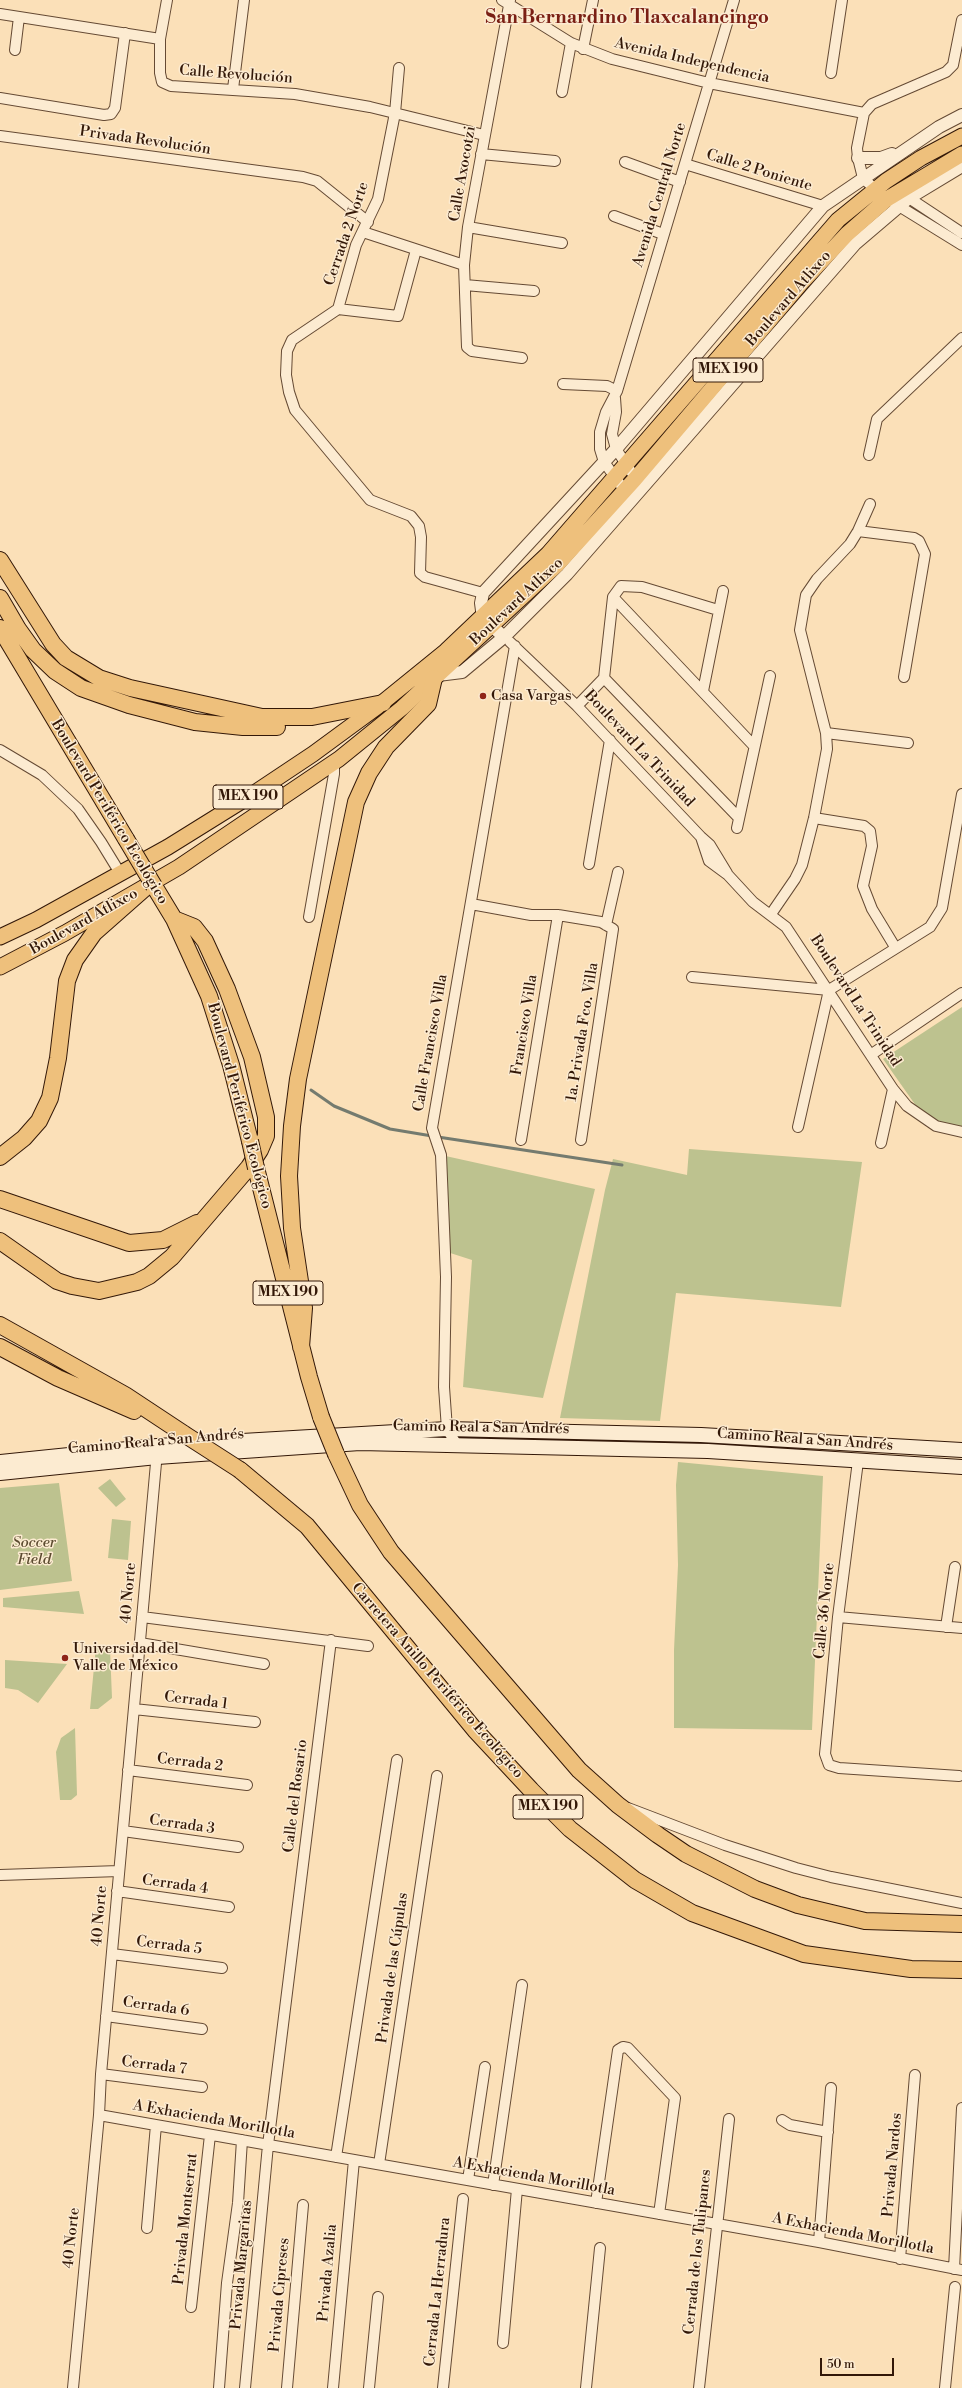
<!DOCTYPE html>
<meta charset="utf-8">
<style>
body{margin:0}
#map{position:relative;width:962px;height:2388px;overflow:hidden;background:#fbe0b8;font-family:"Libre Bodoni",serif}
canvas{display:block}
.scale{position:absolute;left:820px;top:2358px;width:74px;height:18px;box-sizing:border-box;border:2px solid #331808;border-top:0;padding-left:5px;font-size:12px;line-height:14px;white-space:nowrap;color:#331808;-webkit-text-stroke:3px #fcebd1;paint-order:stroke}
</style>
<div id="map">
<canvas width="962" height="2388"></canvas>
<div class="scale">50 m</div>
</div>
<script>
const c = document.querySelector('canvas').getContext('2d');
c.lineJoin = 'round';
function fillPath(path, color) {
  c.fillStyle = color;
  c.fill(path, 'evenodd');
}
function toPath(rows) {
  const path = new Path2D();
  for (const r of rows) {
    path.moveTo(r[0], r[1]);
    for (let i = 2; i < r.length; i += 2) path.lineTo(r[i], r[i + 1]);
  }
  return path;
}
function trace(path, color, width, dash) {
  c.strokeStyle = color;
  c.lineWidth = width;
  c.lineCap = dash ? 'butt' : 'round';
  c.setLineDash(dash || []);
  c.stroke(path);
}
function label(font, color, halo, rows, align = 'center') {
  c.font = font + ' "Libre Bodoni",serif';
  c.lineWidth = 3;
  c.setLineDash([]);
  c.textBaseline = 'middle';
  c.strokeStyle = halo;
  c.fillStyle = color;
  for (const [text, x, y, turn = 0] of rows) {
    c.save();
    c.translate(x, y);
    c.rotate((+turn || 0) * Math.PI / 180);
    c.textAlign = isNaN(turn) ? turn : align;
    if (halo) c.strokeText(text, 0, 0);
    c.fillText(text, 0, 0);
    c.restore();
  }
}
const green = toPath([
 [962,1007,962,1128,939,1123,919,1110,883,1059],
 [689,1149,862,1162,841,1307,676,1293,660,1421,560,1418,605,1190,613,1159,687,1175],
 [441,1155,595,1189,543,1398,463,1387,472,1260,444,1251],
 [678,1462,823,1476,812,1730,674,1728,674,1650,678,1565,676,1485],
 [110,1479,126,1499,116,1507,98,1488],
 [59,1483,72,1581,0,1590,0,1488],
 [112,1519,131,1521,128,1560,108,1558],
 [79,1591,84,1614,3,1607,3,1598],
 [96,1646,110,1649,112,1698,98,1709,90,1709],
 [5,1660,67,1664,38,1703,18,1690,5,1688],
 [75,1728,77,1795,71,1800,60,1800,56,1752,61,1738]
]);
const stream = toPath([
 [311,1090,334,1106,390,1129,432,1136],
 [438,1137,622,1165]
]);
const minor = toPath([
 [167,0,160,39,160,73,162,82,171,86,295,94,370,107,484,135],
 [502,0,571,43,612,59,709,83,864,113],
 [510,0,468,227,464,265,467,347,472,351,522,358],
 [0,14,160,39],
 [583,49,593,0],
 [15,50,19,17],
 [399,68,395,113,378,199,356,245,338,309,292,340,287,351,286,375,289,392,295,410,370,500,411,516,419,526,421,537,420,573,425,577,483,593],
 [831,73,842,0],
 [233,89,244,0],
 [562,92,571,43],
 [0,98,104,115,111,114,115,108,125,33],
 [0,136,303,177,317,181,368,222],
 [481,154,555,161],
 [625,162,680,182],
 [685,164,823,206],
 [879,193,863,178,858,158,857,148,864,113,872,104,946,72,953,65,962,20],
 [903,194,962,233],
 [894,203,962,245],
 [614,216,663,234],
 [468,227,562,243],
 [363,232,464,265],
 [465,285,534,291],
 [338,309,398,316,416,250],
 [563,384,607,386,617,391],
 [615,398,616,412,612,434,616,449,638,482],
 [869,455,877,419,962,338],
 [628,495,604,462,600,449,600,432,606,412,617,391,734,0],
 [858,531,914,538,919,541,925,554,904,677],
 [613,597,754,746],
 [510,642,577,706,701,837,710,845,727,873],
 [604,678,739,818],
 [703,691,723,591],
 [577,706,604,678,613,597,621,586,642,587,718,610],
 [826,733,908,743],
 [0,750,42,775,78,809,101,842,120,873],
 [814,818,864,826,870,831,872,846,863,886,872,909,895,947],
 [737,828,770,676],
 [701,837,709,861,728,875,753,902,786,927,893,1089,907,1106,936,1126,962,1132],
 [589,864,610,740],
 [471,904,531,915,558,915,601,922,613,929,581,1140],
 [771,914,795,879,802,865,814,818,827,749,826,733,800,630,806,595,817,579,850,544,858,531,870,504],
 [309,917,334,774,334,763],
 [606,925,618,872],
 [692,977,829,990],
 [829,990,930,927,942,908,962,794],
 [872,1054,962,993],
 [798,1127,829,990],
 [521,1140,558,915],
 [881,1143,893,1089],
 [457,1445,447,1429,444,1387,446,1277,441,1155,432,1128,515,646],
 [858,1461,838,1617,825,1754,829,1765,839,1768,959,1776],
 [142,1617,368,1646],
 [838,1617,962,1628],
 [946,1627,955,1567],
 [140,1643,264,1664],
 [134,1709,255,1722],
 [128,1770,247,1785],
 [628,1808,725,1845,796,1868,831,1877,962,1903],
 [123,1831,238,1847],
 [0,1875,119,1871],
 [117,1891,229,1907],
 [112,1954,222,1968],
 [106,2016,202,2029],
 [101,2074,202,2087],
 [99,2115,819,2242,962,2270],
 [782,2120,790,2125,828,2132],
 [336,2157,397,1760],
 [379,2164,437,1776],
 [468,2180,485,2067],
 [493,2185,522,1985],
 [596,2203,618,2050,623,2047,628,2048,675,2098,659,2214],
 [147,2228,156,2125],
 [819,2242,831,2088],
 [900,2259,915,2075],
 [954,2269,962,2108],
 [191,2307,210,2135],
 [503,2343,517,2189],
 [73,2388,99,2115,101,2074,157,1452],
 [219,2388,227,2283,238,2203,242,2140],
 [245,2388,268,2145,331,1640],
 [287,2388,303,2205],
 [333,2388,354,2160],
 [369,2388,378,2297],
 [443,2388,463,2199],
 [586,2388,600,2248],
 [699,2388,729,2119],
 [945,2388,955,2287]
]);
const tertiary = toPath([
 [858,158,881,158,892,154],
 [504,637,483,618,481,603,483,593,616,449,823,206,939,127,962,115],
 [438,675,462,672,504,637,567,574,855,244,909,198,962,166]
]);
const secondary = toPath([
 [0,1462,157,1446,447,1429,701,1435,962,1450],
 [0,1473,157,1457,360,1443,708,1451,962,1467]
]);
const primary = toPath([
 [0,937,36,920,168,847,250,796,313,754,377,707,446,651,548,554,838,220,886,181,921,158,962,136],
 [0,967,65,933,179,867,339,759,402,708,558,564,635,479,803,281,847,234,887,199,962,154]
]);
const trunk = toPath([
 [0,560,53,644,66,658,99,678,130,688,262,717,312,717,383,703],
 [0,598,18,629,33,650,55,671,81,688,129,705,195,722,243,727,277,727],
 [0,628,126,839],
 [154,886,174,919,209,996,231,1065,250,1141],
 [0,1157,24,1138,39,1121,50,1098,58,1058,67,981,75,960,94,933,145,888],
 [256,1168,309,1377,321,1417],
 [0,1199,129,1243,163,1240,197,1223],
 [0,1241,57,1281,72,1286,99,1291,137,1282,149,1276,172,1257,249,1167,260,1150,266,1136,266,1117,252,1057,227,989,205,941,194,927,174,919],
 [0,1325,125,1395,184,1434],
 [0,1347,58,1378,134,1411],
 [301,1347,304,1308,292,1228,289,1176,292,1126,298,1079,356,802,369,773,386,747,428,704,434,678],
 [336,1454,360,1505,391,1552,579,1770,618,1805,658,1835,686,1854,755,1889,798,1905,865,1921,962,1924],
 [240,1470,307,1526,475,1730,531,1790,570,1829,635,1880,692,1913,804,1954,911,1969,962,1970]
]);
const trunkBridge = toPath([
 [126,839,154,886],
 [250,1141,256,1168],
 [321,1417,336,1454],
 [184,1434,240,1470]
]);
const markers = [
 [483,696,4,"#8f2418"],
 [65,1658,4,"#8f2418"]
];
const shields = [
 [728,370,70],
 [248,797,70],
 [288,1293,70],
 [548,1807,70]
];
const shieldNames = [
 ["MEX 190",728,370],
 ["MEX 190",248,797],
 ["MEX 190",288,1293],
 ["MEX 190",548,1807]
];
const streetNames = [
 ["Avenida Independencia",692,61,13],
 ["Calle Revolución",236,75,4],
 ["Privada Revolución",145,141,8],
 ["Calle 2 Poniente",759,171,17],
 ["Calle Axocotzi",463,174,-80],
 ["Avenida Central Norte",660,195,-73],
 ["Cerrada 2 Norte",347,234,-71],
 ["Boulevard Atlixco",789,299,-49],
 ["Boulevard Atlixco",517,602,-43],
 ["Boulevard La Trinidad",639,749,47],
 ["Boulevard Periférico Ecológico",109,812,59],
 ["Boulevard Atlixco",84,922,-29],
 ["Boulevard La Trinidad",855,1001,57],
 ["Francisco Villa",525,1025,-81],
 ["1a. Privada Fco. Villa",583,1032,-81],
 ["Calle Francisco Villa",431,1043,-80],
 ["Boulevard Periférico Ecológico",239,1106,75],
 ["Camino Real a San Andrés",481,1428,1],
 ["Camino Real a San Andrés",805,1440,4],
 ["Camino Real a San Andrés",156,1442,-5],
 ["40 Norte",129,1593,-85],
 ["Calle 36 Norte",825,1611,-84],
 ["Carretera Anillo Periférico Ecológico",437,1681,49],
 ["Cerrada 1",196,1701,7],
 ["Cerrada 2",190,1763,7],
 ["Calle del Rosario",296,1796,-83],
 ["Cerrada 3",182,1825,8],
 ["Cerrada 4",175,1885,8],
 ["40 Norte",100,1916,-85],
 ["Cerrada 5",169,1946,7],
 ["Privada de las Cúpulas",393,1968,-82],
 ["Cerrada 6",156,2007,8],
 ["Cerrada 7",154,2066,7],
 ["A Exhacienda Morillotla",214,2120,10],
 ["Privada Nardos",893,2165,-85],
 ["A Exhacienda Morillotla",534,2177,10],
 ["Privada Montserrat",186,2219,-84],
 ["A Exhacienda Morillotla",853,2234,11],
 ["40 Norte",72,2238,-84],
 ["Cerrada de los Tulipanes",698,2252,-84],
 ["Privada Margaritas",242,2265,-85],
 ["Privada Azalia",328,2273,-85],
 ["Cerrada La Herradura",438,2292,-84],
 ["Privada Cipreses",280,2295,-85]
];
const poiNames = [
 ["Casa Vargas",491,696],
 ["Universidad del",73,1649],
 ["Valle de México",73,1666]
];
const parkNames = [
 ["Soccer",34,1543],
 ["Field",34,1560]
];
const districtNames = [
 ["San Bernardino Tlaxcalancingo",627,18]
];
fillPath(green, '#bdc28f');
trace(stream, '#747b6f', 3);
trace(minor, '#654a34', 12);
trace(tertiary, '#654a34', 14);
trace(secondary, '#331808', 16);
trace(primary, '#331808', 17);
trace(trunk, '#331808', 18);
trace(minor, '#fcebd1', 10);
trace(tertiary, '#fcebd1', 12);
trace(secondary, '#fcebd1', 14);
trace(primary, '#eec07c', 15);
trace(trunk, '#eec07c', 16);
trace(trunkBridge, '#331808', 18, []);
trace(trunkBridge, '#eec07c', 16);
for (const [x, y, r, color] of markers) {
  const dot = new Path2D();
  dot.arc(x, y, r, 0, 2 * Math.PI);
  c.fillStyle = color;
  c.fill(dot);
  trace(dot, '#fcebd1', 1.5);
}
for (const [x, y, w] of shields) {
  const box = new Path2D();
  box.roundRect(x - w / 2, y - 12, w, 24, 3);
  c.fillStyle = '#fcebd1';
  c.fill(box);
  trace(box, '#331808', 1);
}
label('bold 14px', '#331808', null, shieldNames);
label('15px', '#331808', '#fcebd1', streetNames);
label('15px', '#331808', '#fcebd1', poiNames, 'left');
label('italic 15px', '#5c4b30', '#fcebd1', parkNames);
label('bold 19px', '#7a1f14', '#fcebd1', districtNames);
</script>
